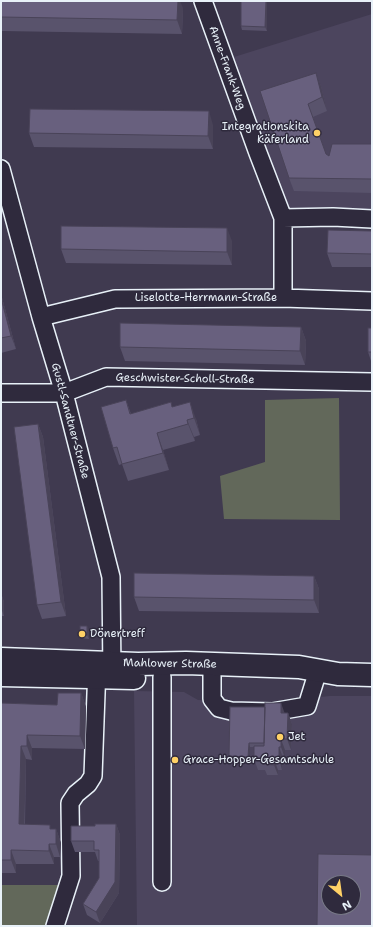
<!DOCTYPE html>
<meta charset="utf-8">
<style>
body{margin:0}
#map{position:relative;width:373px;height:927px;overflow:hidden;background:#403a50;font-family:"Shantell Sans",sans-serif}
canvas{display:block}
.frame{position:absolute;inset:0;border:2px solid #e8f1f8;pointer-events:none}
.north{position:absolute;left:321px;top:875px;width:40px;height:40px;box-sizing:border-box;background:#2f2a3d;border:1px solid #797a88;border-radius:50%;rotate:151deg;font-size:11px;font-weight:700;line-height:16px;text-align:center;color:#e8f1f8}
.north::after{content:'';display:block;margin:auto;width:14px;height:18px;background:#ffd166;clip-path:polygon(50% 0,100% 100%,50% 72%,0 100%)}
</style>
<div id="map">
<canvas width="373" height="927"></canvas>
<div class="frame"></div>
<div class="north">N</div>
</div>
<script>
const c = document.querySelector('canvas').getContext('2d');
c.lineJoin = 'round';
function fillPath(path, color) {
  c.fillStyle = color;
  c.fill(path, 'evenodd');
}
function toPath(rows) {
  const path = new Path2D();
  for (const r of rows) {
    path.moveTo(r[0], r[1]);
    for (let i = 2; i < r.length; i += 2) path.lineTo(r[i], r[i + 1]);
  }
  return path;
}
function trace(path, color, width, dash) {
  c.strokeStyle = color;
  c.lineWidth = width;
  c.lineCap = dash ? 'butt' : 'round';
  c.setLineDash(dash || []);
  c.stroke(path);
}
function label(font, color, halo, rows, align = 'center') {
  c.font = font + ' "Shantell Sans",sans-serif';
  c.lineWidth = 3;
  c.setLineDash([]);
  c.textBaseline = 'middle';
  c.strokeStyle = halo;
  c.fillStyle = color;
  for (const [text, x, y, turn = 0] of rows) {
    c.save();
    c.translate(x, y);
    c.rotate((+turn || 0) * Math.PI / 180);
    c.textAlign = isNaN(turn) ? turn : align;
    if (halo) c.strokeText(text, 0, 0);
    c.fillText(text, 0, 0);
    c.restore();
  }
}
const built = toPath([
 [372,14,372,212,288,209,234,57],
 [134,691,184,692,198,700,272,702,330,696,372,696,372,926,137,926],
 [329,883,353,883,353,907,329,907]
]);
const green = toPath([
 [339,398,340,520,224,519,220,476,265,462,265,400],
 [1,885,61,885,47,926,1,926]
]);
const minor = toPath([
 [203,1,258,153,283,218,283,298],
 [1,169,41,317,64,393,111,577,112,676],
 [283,218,333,217,372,219],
 [41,317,115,299,283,298,372,301],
 [1,393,64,393,106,377,372,382],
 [212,664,212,699,219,708,231,711,272,712,307,706,316,677],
 [162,882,162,677],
 [55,926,71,876,70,803,76,794,88,784,93,776,97,666]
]);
const major = toPath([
 [1,659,138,664,186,663,299,667,338,674,372,675],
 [1,675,134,678]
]);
const wall = toPath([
 [1,1,183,8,182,34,2,31,1,27],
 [267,1,267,31,242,30,241,26],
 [316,73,321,86,327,111,313,117,326,154,329,156,372,144,372,193,294,191,289,178],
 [213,125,213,149,34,147,29,133],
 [372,231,372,267,332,267,327,253],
 [232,241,232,265,66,263,61,249],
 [1,294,16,349,1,353],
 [301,327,306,341,305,365,125,361,120,347],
 [372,328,372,364,368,352],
 [126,400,131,414,171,402,172,407,196,419,200,435,194,437,195,441,163,450,169,470,128,481,122,464,119,465,113,448],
 [38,424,43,437,66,616,42,619,37,605],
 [314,576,319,589,319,613,139,611,134,597],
 [1,587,2,589,2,596,4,602,4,616,1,616],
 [89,630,89,639,81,638,80,634],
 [81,693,86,707,85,749,32,748,32,760,26,759,25,824,51,829,56,829,61,843,60,857,54,857,54,864,16,864,16,873,1,873,1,703,57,705],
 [285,713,288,713,292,724,291,750,285,750,285,758,283,758,282,770,278,770,278,775,267,775,265,770,258,770,254,759,254,747,250,747,250,761,230,760,229,756],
 [116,824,120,835,119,893,100,923,87,915,83,904,99,878,99,861,98,861,95,852,75,852,71,841,95,826]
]);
const shadedWall = toPath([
 [178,1,180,1,183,8,182,34,177,20],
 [266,1,267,1,267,31,265,27],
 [316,73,321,86,327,111,322,97],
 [209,111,213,125,213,149,208,136],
 [227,228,232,241,232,265,227,252],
 [1,294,16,349,11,336,1,298],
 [301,327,306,341,305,365,300,351],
 [190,402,196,419,200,435,194,418],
 [187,420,194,437,195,441,188,424],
 [38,424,43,437,66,616,61,602],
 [157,433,163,450,169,470,163,453],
 [314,576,319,589,319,613,314,600],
 [1,587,2,589,2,596,4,602,4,616,1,608],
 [87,626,89,630,89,639,87,635],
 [81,693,86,707,85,749,80,736],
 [281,703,285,714,281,713],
 [288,713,292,724,291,750,287,739],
 [27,735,32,748,32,760,27,746],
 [281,739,285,750,285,758,281,747],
 [249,743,250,747,250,761,248,757],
 [21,746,26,759,24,837,19,824],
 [279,747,283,758,282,770,279,759],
 [274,759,278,770,278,775,274,765],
 [116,824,120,835,119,893,100,923,96,912],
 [56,829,61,843,60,857,56,844],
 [49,844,54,857,54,864,49,851],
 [11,850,16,864,16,873,11,860]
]);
const building = toPath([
 [1,1,178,1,177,20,1,17,1,1],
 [241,1,266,1,265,27,241,26,241,1],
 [316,73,322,97,308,104,326,154,329,156,332,144,372,144,372,179,289,178,260,91,316,73],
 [30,109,209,111,208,136,29,133,30,109],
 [61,226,227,228,227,252,61,249,61,226],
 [328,230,372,231,372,254,327,253,328,230],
 [1,298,11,336,1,338,1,298],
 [120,323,301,327,300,351,120,347,120,323],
 [368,328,372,328,372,352,368,352,368,328],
 [126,400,130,414,171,402,172,407,190,402,194,418,187,420,188,424,157,433,163,453,122,464,117,447,113,448,101,407,126,400],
 [38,424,61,602,37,605,14,427,38,424],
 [134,573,314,576,314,600,134,597,134,573],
 [80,626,87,626,87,635,80,634,80,626],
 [58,693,81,693,80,736,27,735,27,746,21,746,19,824,50,825,50,829,56,829,56,844,49,844,49,851,11,850,11,860,1,860,1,703,57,705,58,693],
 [265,703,281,703,281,713,288,713,287,739,281,739,281,747,279,747,279,759,274,759,274,765,263,764,263,759,254,759,254,746,264,746,265,703],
 [230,707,265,707,264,743,249,743,248,757,229,756,230,707],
 [95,824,116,824,115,882,96,912,83,904,99,878,99,850,94,850,94,841,71,841,71,826,95,826,95,824],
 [318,854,372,855,372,926,317,926,318,854],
 [329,883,353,883,353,907,329,907,329,883]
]);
const markers = [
 [317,133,4,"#ffd166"],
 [82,634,4,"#ffd166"],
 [280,737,4,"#ffd166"],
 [175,760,4,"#ffd166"]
];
const streetNames = [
 ["Anne-Frank-Weg",227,68,70],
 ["Liselotte-Herrmann-Straße",206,298],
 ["Geschwister-Scholl-Straße",185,379,1],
 ["Gustl-Sandtner-Straße",70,421,75],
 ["Mahlower Straße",170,664,1]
];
const poiNames = [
 ["Integrationskita",309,127,"right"],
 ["Käferland",309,140,"right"],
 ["Dönertreff",90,634],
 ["Jet",288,737],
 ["Grace-Hopper-Gesamtschule",183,760]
];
fillPath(built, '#4c455e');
fillPath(green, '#62685a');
trace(minor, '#e8f1f8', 20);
trace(major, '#e8f1f8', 25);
trace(minor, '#2f2a3d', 17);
trace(major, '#2f2a3d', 22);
fillPath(wall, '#59536c');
fillPath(shadedWall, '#494358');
fillPath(building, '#68607e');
trace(building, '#494358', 1);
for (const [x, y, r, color] of markers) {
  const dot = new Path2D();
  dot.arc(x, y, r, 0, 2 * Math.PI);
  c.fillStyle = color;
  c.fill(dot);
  trace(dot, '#2f2a3d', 1.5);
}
label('11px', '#e8f1f8', '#2f2a3d', streetNames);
label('11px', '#e8f1f8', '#2f2a3d', poiNames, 'left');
</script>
